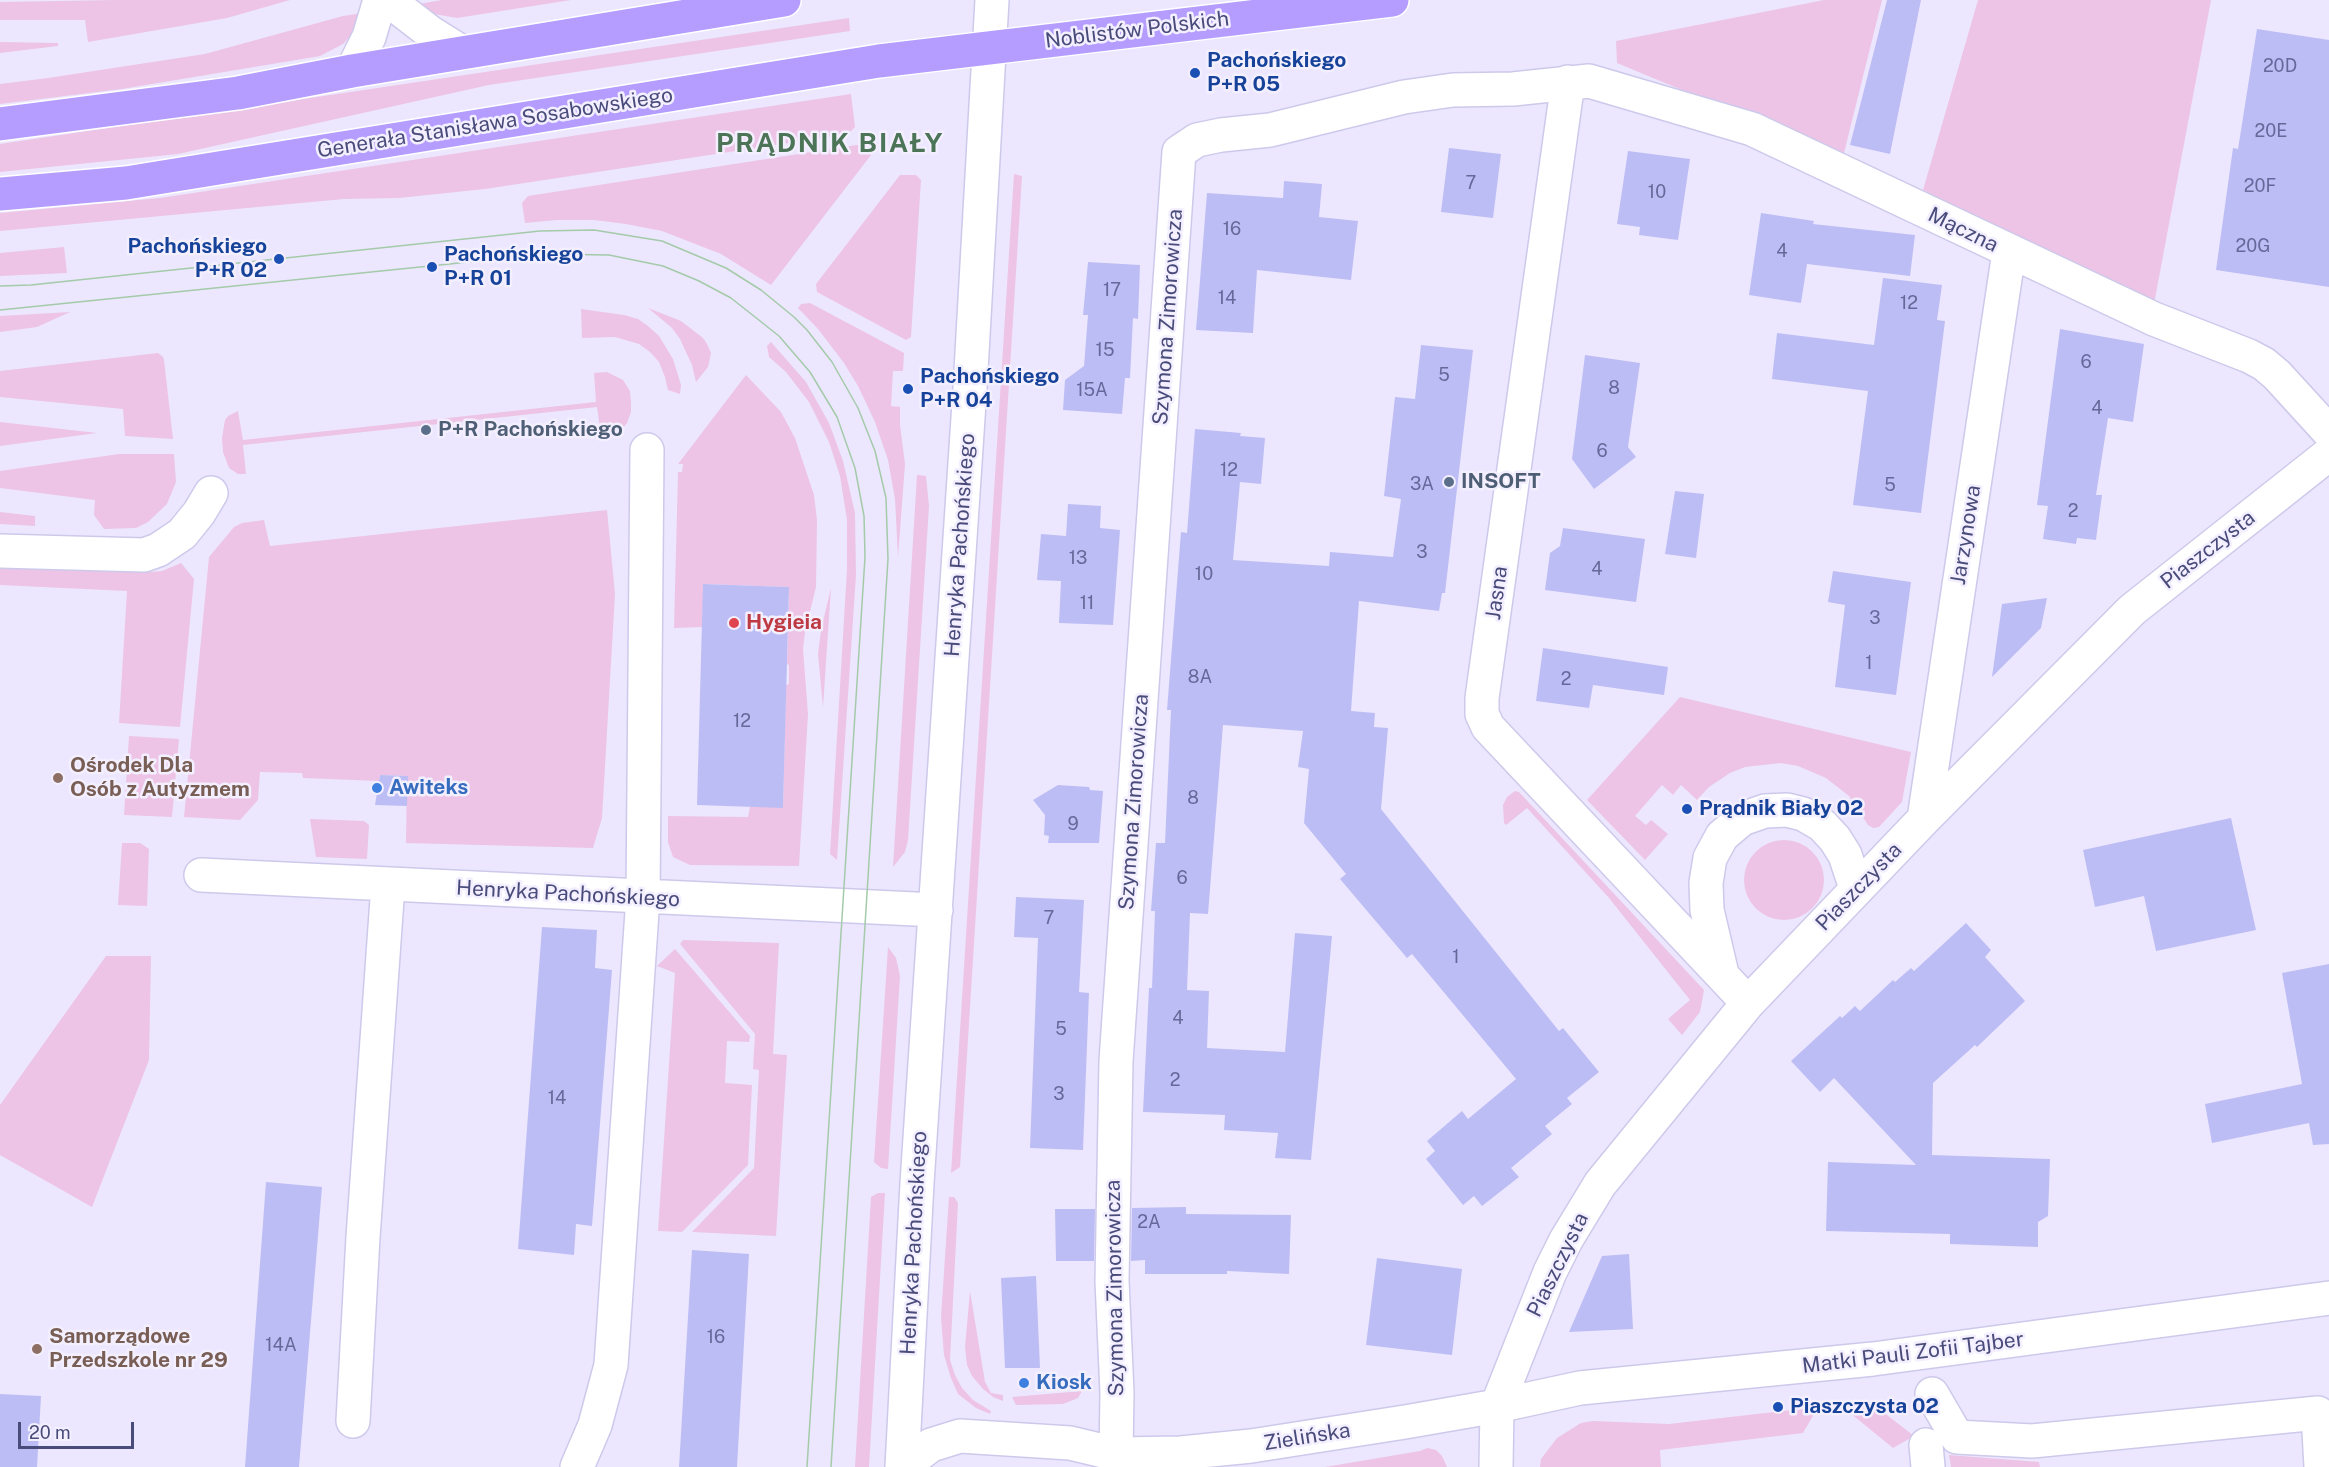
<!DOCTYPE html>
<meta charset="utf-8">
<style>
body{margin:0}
#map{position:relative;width:2329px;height:1467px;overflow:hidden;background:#ece7fe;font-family:"Public Sans",sans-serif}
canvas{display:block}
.scale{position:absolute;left:18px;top:1422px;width:116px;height:27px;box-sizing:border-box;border:3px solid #494b7a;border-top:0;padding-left:8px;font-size:18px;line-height:21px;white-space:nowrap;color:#494b7a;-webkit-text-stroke:4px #f3efff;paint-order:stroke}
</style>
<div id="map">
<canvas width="2329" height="1467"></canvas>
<div class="scale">20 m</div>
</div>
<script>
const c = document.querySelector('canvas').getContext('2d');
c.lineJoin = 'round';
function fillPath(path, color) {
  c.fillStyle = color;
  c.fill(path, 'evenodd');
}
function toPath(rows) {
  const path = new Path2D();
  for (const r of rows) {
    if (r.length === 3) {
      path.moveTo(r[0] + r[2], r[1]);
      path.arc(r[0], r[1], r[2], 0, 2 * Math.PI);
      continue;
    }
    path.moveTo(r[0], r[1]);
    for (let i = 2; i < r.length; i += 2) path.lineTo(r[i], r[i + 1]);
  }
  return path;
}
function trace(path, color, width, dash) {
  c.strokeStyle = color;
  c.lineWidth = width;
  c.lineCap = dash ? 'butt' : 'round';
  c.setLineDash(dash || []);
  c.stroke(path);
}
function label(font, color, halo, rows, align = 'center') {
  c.font = font + ' "Public Sans",sans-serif';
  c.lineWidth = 5;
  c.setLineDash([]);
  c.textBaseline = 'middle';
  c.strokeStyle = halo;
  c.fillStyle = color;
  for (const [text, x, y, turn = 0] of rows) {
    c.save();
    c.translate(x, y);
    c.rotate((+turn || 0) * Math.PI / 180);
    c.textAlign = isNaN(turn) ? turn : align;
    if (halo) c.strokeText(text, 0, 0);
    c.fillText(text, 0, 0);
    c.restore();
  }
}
const green = toPath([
 [115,0,290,0,227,18,88,42,85,20,0,20,0,2],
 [442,0,571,0,457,18,434,14,419,4],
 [1824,0,1882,0,1843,157,1617,63,1616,41],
 [1978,0,2211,0,2154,304,1923,190],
 [363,13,353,34,343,44,320,56,122,89,0,104,0,84,48,78,205,54,343,16],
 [849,18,850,31,489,85,178,154,0,172,0,144],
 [0,42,58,43,58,46,0,53],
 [851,94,855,127,848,134,485,189,399,198,344,199,0,231,0,213,160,198],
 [863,144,871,155,771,285,721,254,662,231,626,224,594,220,557,220,525,223,522,203,528,196],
 [1014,174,1022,176,960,1167,951,1173],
 [900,175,916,175,921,180,911,337,906,340,817,292,816,284],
 [64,247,67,273,0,276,0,253],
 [810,303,904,353,903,371,893,371,891,406,900,407,900,425,905,464,898,557,895,499,888,460,875,422,858,386,844,363,818,329,798,308,801,304],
 [648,308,681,321,703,338,707,344,711,353,710,358,708,367,696,382,692,365,680,339,672,328],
 [581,309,624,315,638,319,648,326,659,336,673,359,681,385,680,394,668,390,665,377,659,362,650,352,639,344,615,337,582,338],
 [70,312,37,327,0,332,0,316],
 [771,342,806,382,829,423,843,461,855,513,856,575,837,860,830,854,847,569,847,520,840,476,829,442,809,402,786,372,769,357,767,346],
 [158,353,163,357,164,360,173,439,125,436,123,409,0,397,0,371],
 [607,372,623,380,630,391,631,403,631,412,627,423,623,428,610,435,601,436,597,407,243,445,246,474,238,474,229,468,223,452,222,438,225,420,228,416,238,411,243,440,596,402,594,373],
 [746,375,781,412,795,438,814,495,817,520,816,587,805,632,803,649,808,714,799,866,690,865,673,857,668,842,668,816,748,817,750,807,783,807,786,685,789,684,789,665,787,664,789,587,704,584,702,627,674,628,678,472,682,472,683,464,678,464],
 [0,422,97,433,0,446],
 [119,454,174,454,176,482,167,504,148,522,136,528,104,529,94,515,95,500,0,488,0,471],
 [917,475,926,476,929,506,908,840,905,852,893,867],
 [607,510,615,594,602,818,593,848,406,843,407,776,380,775,379,781,303,778,302,773,260,772,258,800,240,820,184,817,209,557,234,527,242,523,264,520,270,546],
 [0,512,35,516,35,526,0,524],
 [181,563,194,579,180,727,119,723,127,591,0,585,0,566,150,572,162,571],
 [831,588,823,707,818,654,821,630],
 [1680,697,1911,752,1902,802,1879,827,1873,828,1868,825,1849,796,1826,778,1798,766,1781,763,1745,767,1730,773,1709,787,1697,800,1681,785,1673,795,1662,785,1635,816,1646,825,1651,820,1668,834,1645,860,1587,800],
 [129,736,179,739,172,817,124,815],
 [1515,791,1519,792,1704,990,1700,1012,1682,1035,1668,1019,1690,1000,1609,898,1527,808,1506,825,1504,823,1503,805,1507,797],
 [310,819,364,821,369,825,367,859,316,857],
 [1784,880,40],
 [122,843,140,843,149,849,147,906,118,905],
 [683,940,779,943,773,1054,787,1055,776,1236,692,1232,754,1168,759,1070,753,1069,755,1034,680,944],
 [888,947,896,958,900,976,888,1169,881,1168,874,1162],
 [675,949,750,1036,749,1042,727,1041,725,1083,752,1085,748,1165,682,1232,658,1231,675,973,657,966],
 [106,956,151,956,149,1060,92,1207,0,1155,0,1105],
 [878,1193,885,1193,869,1467,855,1467,871,1197],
 [949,1197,954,1197,958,1203,950,1360,955,1375,962,1388,973,1400,991,1411,990,1414,976,1408,958,1394,951,1378,944,1355,941,1317],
 [970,1291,985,1382,991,1393,1003,1395,1003,1401,993,1397,983,1389,972,1376,967,1365,965,1347],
 [1082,1391,1078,1398,1063,1404,1016,1405,1012,1397],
 [1869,1401,1914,1436,1893,1448,1844,1408,1844,1404],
 [1818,1407,1803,1433,1660,1450,1661,1467,1540,1467,1541,1459,1557,1438,1581,1423,1593,1421,1669,1424],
 [1427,1448,1436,1450,1442,1456,1447,1467,1325,1467,1420,1451],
 [1949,1455,2039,1462,2040,1467,1951,1467]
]);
const building = toPath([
 [1887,0,1921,0,1890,154,1850,145],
 [2257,29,2329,40,2329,287,2216,270,2233,148,2238,149],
 [1449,148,1501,154,1493,218,1441,212],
 [1628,151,1690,159,1678,240,1639,235,1640,227,1617,224],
 [1284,181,1322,184,1319,217,1358,221,1351,280,1257,270,1253,333,1196,330,1207,193,1283,198],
 [1761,213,1814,221,1813,224,1915,235,1910,276,1807,264,1801,303,1749,295],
 [1088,262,1140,265,1138,319,1133,318,1130,378,1125,378,1122,414,1063,410,1065,380,1084,366,1088,315,1083,315],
 [1883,278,1942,285,1937,320,1945,321,1921,513,1853,505,1868,391,1772,379,1777,333,1874,345],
 [2060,329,2144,344,2133,422,2108,418,2096,495,2102,495,2096,540,2077,538,2076,544,2043,539,2048,506,2037,505],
 [1421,345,1473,350,1445,593,1442,593,1439,611,1359,601,1351,711,1375,713,1374,727,1388,728,1381,809,1559,1031,1563,1028,1599,1072,1567,1098,1572,1104,1545,1126,1552,1134,1511,1168,1519,1177,1482,1206,1474,1196,1463,1205,1426,1159,1435,1151,1427,1141,1462,1111,1468,1119,1516,1079,1412,954,1407,958,1340,879,1346,874,1304,823,1309,769,1298,767,1303,731,1223,725,1208,914,1190,913,1187,990,1209,991,1207,1048,1285,1052,1295,933,1332,936,1311,1160,1275,1158,1278,1133,1224,1130,1225,1115,1143,1112,1149,988,1152,988,1155,911,1151,911,1156,843,1165,843,1171,710,1167,710,1181,532,1187,533,1195,429,1241,433,1240,436,1265,438,1261,484,1240,482,1233,560,1329,566,1330,552,1393,557,1401,499,1384,496,1395,397,1415,399],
 [1585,355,1640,363,1628,447,1636,457,1594,489,1572,459],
 [1675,491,1704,494,1696,558,1665,554],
 [1068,504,1101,506,1100,528,1120,530,1113,625,1059,623,1061,581,1037,580,1041,534,1066,536],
 [1563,528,1645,539,1636,602,1545,590,1550,553,1560,546],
 [1833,571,1911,582,1896,695,1835,687,1845,605,1828,602],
 [703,584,789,587,783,808,697,805],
 [2047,598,2041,628,1992,677,2002,604],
 [1543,648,1668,667,1664,695,1593,685,1589,708,1536,701],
 [380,775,408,776,407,806,375,805],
 [1058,785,1089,787,1090,790,1103,791,1099,843,1048,843,1049,836,1044,835,1045,815,1033,800],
 [2231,818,2256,930,2156,951,2144,896,2095,907,2083,850],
 [1016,897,1084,900,1079,992,1089,993,1083,1150,1030,1148,1038,938,1014,937],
 [1966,923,1991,950,1985,957,2025,1001,1977,1047,1975,1045,1933,1083,1932,1155,2050,1159,2048,1216,2038,1222,2038,1247,1950,1244,1950,1234,1826,1231,1828,1162,1916,1165,1834,1078,1820,1092,1791,1061,1840,1016,1842,1018,1855,1006,1860,1011,1893,980,1895,982,1911,968,1914,971],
 [542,927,597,930,595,968,612,970,592,1226,576,1224,574,1255,518,1249],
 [2329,964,2329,1144,2313,1145,2309,1123,2212,1143,2205,1104,2302,1084,2282,973],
 [266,1182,322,1187,299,1467,245,1467],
 [1186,1207,1186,1214,1291,1215,1289,1274,1227,1271,1227,1274,1145,1274,1145,1260,1131,1261,1132,1208],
 [1055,1209,1095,1209,1094,1261,1056,1261],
 [692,1250,749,1254,737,1467,679,1467],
 [1629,1254,1633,1329,1569,1332,1602,1256],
 [1377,1258,1462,1269,1452,1355,1366,1345],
 [1036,1276,1040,1368,1005,1368,1001,1278],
 [0,1394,41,1396,37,1467,0,1467]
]);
const minor = toPath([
 [388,0,431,33,463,53],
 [352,71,369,37,380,0],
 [1568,82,1482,698,1482,714,1488,727,1748,1003],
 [0,551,144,555,158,550,182,534,199,513,211,493],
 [1924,819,2009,252],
 [201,875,936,910],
 [1722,974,1707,910,1706,883,1710,858,1722,836,1742,819,1765,811,1787,810,1803,814,1822,825,1835,839,1845,855,1856,888],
 [1932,1394,1957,1437,2032,1441,2318,1413,2321,1467],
 [353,1421,363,1237,388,885],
 [1926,1445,1928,1467],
 [1116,1454,1117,1393,1112,1281,1116,1061,1179,152,1197,140,1221,135,1270,130,1404,97,1453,90,1513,89,1589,81,1752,129,2154,319,2249,356,2264,364,2277,375,2329,432],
 [577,1467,595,1425,611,1365,643,897,647,450],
 [902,1467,917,1183,970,388,992,0],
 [902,1467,931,1445,960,1436,1070,1443,1116,1454,1181,1453,1251,1446,1405,1422,1497,1406,1580,1388,1873,1359,2329,1298],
 [1496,1467,1497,1406,1550,1272,1566,1240,1600,1184,1748,1003,1924,819,2132,610,2329,454]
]);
const major = toPath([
 [0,124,238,93,352,71,784,0],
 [0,194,126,183,879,61,1392,0]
]);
const tram = toPath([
 [0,286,31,285,540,231,594,230,662,241,726,268,761,290,794,317,807,330,832,362,858,408,875,451,886,498,888,559,831,1467],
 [0,310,547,254,609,255,663,266,699,281,731,298,779,336,810,372,837,417,855,468,864,516,865,557,807,1467]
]);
const markers = [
 [1195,73,6,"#1a4fb4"],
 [279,259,6,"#1a4fb4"],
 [432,267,6,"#1a4fb4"],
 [908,389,6,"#1a4fb4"],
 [426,430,6,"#5c6f8a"],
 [1449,482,6,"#5c6f8a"],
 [734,623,6,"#e0444e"],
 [58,778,6,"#8d6e63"],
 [377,788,6,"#3f7fe0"],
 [1687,809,6,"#1a4fb4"],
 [37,1349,6,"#8d6e63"],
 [1024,1383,6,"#3f7fe0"],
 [1778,1407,6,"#1a4fb4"]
];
const numberNames = [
 ["20D",2280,66],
 ["20E",2271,131],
 ["7",1471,183],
 ["20F",2260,186],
 ["10",1657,192],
 ["16",1232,229],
 ["20G",2253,246],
 ["4",1782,251],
 ["17",1112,290],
 ["14",1227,298],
 ["12",1909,303],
 ["15",1105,350],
 ["6",2086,362],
 ["5",1444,375],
 ["8",1614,388],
 ["15A",1092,390],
 ["4",2097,408],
 ["6",1602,451],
 ["12",1229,470],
 ["3A",1422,484],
 ["5",1890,485],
 ["2",2073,511],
 ["3",1422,552],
 ["13",1078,558],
 ["4",1597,569],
 ["10",1204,574],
 ["11",1087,603],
 ["3",1875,618],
 ["1",1869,663],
 ["8A",1200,677],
 ["2",1566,679],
 ["12",742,721],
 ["8",1193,798],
 ["9",1073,824],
 ["6",1182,878],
 ["7",1049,918],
 ["1",1456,957],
 ["4",1178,1018],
 ["5",1061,1029],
 ["2",1175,1080],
 ["3",1059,1094],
 ["14",557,1098],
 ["2A",1149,1222],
 ["16",716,1337],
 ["14A",281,1345]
];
const streetNames = [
 ["Noblistów Polskich",1137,30,-7],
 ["Generała Stanisława Sosabowskiego",495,123,-9],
 ["Mączna",1963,230,26],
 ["Szymona Zimorowicza",1168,317,-86],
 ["Jarzynowa",1966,535,-81],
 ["Henryka Pachońskiego",960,545,-86],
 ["Piaszczysta",2208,550,-38],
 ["Jasna",1497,593,-82],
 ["Szymona Zimorowicza",1134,802,-86],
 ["Piaszczysta",1859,887,-46],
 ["Henryka Pachońskiego",568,894,3],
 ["Henryka Pachońskiego",914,1243,-87],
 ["Piaszczysta",1558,1265,-64],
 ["Szymona Zimorowicza",1115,1288,-91],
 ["Matki Pauli Zofii Tajber",1913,1353,-7],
 ["Zielińska",1307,1437,-9]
];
const transitNames = [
 ["Pachońskiego",1207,61],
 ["P+R 05",1207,85],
 ["Pachońskiego",267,247,"right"],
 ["P+R 02",267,271,"right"],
 ["Pachońskiego",444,255],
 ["P+R 01",444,279],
 ["Pachońskiego",920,377],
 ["P+R 04",920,401],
 ["Prądnik Biały 02",1699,809],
 ["Piaszczysta 02",1790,1407]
];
const serviceNames = [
 ["P+R Pachońskiego",438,430],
 ["INSOFT",1461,482]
];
const healthNames = [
 ["Hygieia",746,623]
];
const educationNames = [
 ["Ośrodek Dla",70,766],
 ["Osób z Autyzmem",70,790],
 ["Samorządowe",49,1337],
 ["Przedszkole nr 29",49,1361]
];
const shopNames = [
 ["Awiteks",389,788],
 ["Kiosk",1036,1383]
];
const districtNames = [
 ["PRĄDNIK BIAŁY",830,144]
];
fillPath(green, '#edc4e5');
fillPath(building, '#bdbdf5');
trace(minor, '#cdc9eb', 36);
trace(major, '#fff', 36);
trace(minor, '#fff', 33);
trace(major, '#b49dff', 33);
trace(tram, '#a4caa9', 1.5);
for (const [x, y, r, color] of markers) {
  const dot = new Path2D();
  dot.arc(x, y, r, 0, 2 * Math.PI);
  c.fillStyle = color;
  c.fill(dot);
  trace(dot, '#f3efff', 2);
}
label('18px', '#666899', null, numberNames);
label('21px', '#494b7a', '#f3efff', streetNames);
label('bold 21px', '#164399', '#f3efff', transitNames, 'left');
label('bold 21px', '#4e5e75', '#f3efff', serviceNames, 'left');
label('bold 21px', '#be3a42', '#f3efff', healthNames, 'left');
label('bold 21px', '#785e54', '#f3efff', educationNames, 'left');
label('bold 21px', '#366cbe', '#f3efff', shopNames, 'left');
c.letterSpacing = '1.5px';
label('bold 27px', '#4c7456', '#f3efff', districtNames);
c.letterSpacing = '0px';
</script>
